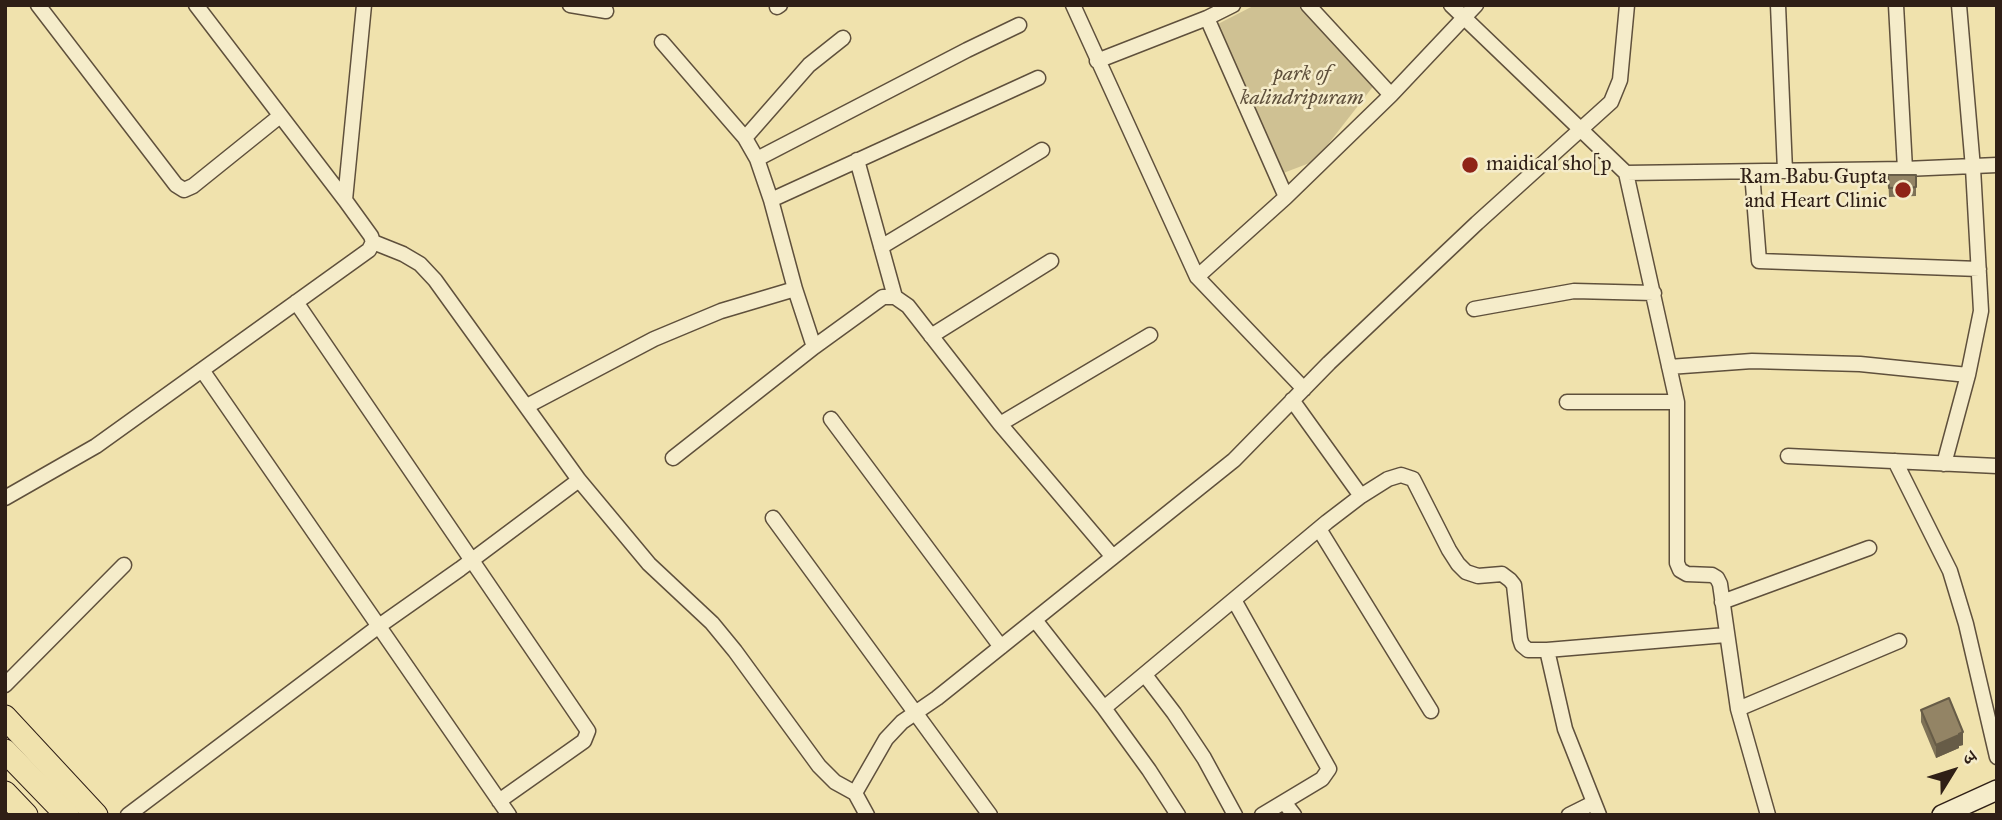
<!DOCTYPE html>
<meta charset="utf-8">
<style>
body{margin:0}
#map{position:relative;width:2002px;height:820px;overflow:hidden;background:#f0e2ad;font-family:"IM FELL Great Primer","Noto Serif Devanagari",serif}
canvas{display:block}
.frame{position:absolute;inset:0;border:7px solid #2f1f16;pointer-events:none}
.north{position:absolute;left:1918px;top:736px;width:70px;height:70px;-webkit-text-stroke:5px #f5ecca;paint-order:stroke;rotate:52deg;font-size:19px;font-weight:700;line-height:28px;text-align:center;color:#2f1f16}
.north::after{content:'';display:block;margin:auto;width:24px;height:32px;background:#2f1f16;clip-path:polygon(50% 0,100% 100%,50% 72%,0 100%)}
</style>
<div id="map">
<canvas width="2002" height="820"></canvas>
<div class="frame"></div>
<div class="north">उ</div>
</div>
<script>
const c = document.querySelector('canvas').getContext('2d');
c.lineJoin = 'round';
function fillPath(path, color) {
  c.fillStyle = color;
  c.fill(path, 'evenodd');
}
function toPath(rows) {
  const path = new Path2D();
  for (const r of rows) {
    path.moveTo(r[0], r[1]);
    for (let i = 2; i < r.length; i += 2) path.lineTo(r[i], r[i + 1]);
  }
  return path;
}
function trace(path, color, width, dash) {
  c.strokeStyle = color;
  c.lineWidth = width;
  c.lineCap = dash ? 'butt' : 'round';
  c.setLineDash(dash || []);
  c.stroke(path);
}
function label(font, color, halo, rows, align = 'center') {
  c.font = font + ' "IM FELL Great Primer",serif';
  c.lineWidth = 5;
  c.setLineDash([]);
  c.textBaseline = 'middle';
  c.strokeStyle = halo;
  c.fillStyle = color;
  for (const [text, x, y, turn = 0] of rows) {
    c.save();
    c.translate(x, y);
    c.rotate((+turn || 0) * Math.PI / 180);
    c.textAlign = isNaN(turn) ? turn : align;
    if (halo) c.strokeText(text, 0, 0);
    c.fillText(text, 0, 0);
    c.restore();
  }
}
const green = toPath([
 [1255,5,1300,5,1375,84,1315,161,1278,175,1216,25]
]);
const minor = toPath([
 [38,5,176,185,184,190,193,186,280,116],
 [570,5,606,11],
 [1073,5,1197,277,1304,389],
 [1233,5,1207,18,1286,197,1391,95,1308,5],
 [1451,5,1626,173,1905,169,1997,165],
 [1778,5,1785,171],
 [1896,5,1905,169],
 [777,7,780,5],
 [662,42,745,138,757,159,771,200,795,289],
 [1097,61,1207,18],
 [1391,95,1476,5],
 [745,138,809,65,843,38],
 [757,159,967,50,1019,25],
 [857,160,895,297],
 [1752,172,1759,261,1979,269],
 [1626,173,1677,402,1677,563,1680,570,1687,574,1712,575,1717,578,1720,584,1738,709,1768,815],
 [345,200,364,5],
 [771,200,1038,78],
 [373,242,403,254,420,264,435,280,579,480,649,564,712,623,735,651,819,766,835,782,855,793],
 [881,247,1042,150],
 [1197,277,1286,197],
 [296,302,588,731,584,741,499,801],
 [1474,309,1574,291,1654,293],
 [931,336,1051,261],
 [814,347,883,297,895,297,908,306,1000,424,1113,557],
 [1669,367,1752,361,1860,364,1968,375],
 [202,370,509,815],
 [1292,400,1361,496],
 [1567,402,1677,402],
 [527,406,654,339,721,311,795,289,814,347,673,458],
 [831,419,1001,647],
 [1000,424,1150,335],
 [1788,456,1997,466],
 [1895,461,1950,571,1966,624,1997,757],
 [1944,464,1968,375,1981,311,1973,168,1959,5],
 [5,498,96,446,369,250,373,242,371,236,345,200,196,5],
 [773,518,990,815],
 [1319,529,1431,711],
 [1234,600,1329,769,1322,779,1262,815],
 [1722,602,1869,548],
 [1035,620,1104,708,1149,770,1178,815],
 [1145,675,1174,713,1204,758,1235,815],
 [5,685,124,565],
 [1104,708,1327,522,1361,496,1388,479,1401,475,1413,479,1449,550,1458,564,1466,572,1478,576,1502,574,1510,580,1514,585,1520,639,1522,645,1528,650,1547,650],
 [1738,709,1899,641],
 [1284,802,1294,815],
 [128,815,379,626,460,569,579,480],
 [867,815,855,793,886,739,902,722,937,698,1234,460,1329,363,1477,223,1611,102,1620,80,1627,5],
 [1569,815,1593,803],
 [1599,815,1565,729,1547,650,1726,635]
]);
const secondary = toPath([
 [1942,815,1997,790]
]);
const primary = toPath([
 [5,717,96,815]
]);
const trunk = toPath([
 [5,751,67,815],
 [5,793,26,815]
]);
const wall = toPath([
 [1888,175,1916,175,1916,196,1889,197],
 [1921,710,1963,745,1959,746,1959,748,1936,758,1921,722]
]);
const shadedWall = toPath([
 [1963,732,1963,745,1959,746,1959,748,1936,758,1936,745]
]);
const building = toPath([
 [1888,175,1916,175,1916,187,1889,188,1888,175],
 [1949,698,1963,732,1959,734,1959,735,1936,745,1921,710,1949,698]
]);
const markers = [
 [1470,165,9,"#8f2418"],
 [1903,190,9,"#8f2418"]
];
const parkNames = [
 ["park of",1302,75],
 ["kalindripuram",1302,99]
];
const poiNames = [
 ["maidical sho[p",1486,165],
 ["Ram Babu Gupta",1887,178,"right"],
 ["and Heart Clinic",1887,202,"right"]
];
fillPath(green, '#cfc193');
trace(minor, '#5f503c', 17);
trace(secondary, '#2f1f16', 22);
trace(primary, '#2f1f16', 25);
trace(trunk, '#2f1f16', 25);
trace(minor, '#f5ecca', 14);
trace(secondary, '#f5ecca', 19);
trace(primary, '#f0e2ad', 23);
trace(trunk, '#f0e2ad', 23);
fillPath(wall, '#7e7257');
fillPath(shadedWall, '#675c47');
fillPath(building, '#938465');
trace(building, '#675c47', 2);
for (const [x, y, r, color] of markers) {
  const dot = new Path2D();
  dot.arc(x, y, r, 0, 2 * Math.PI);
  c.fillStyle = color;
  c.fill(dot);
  trace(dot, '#f5ecca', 2.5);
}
label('italic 21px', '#5f503c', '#f5ecca', parkNames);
label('21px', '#2f1f16', '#f5ecca', poiNames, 'left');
</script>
